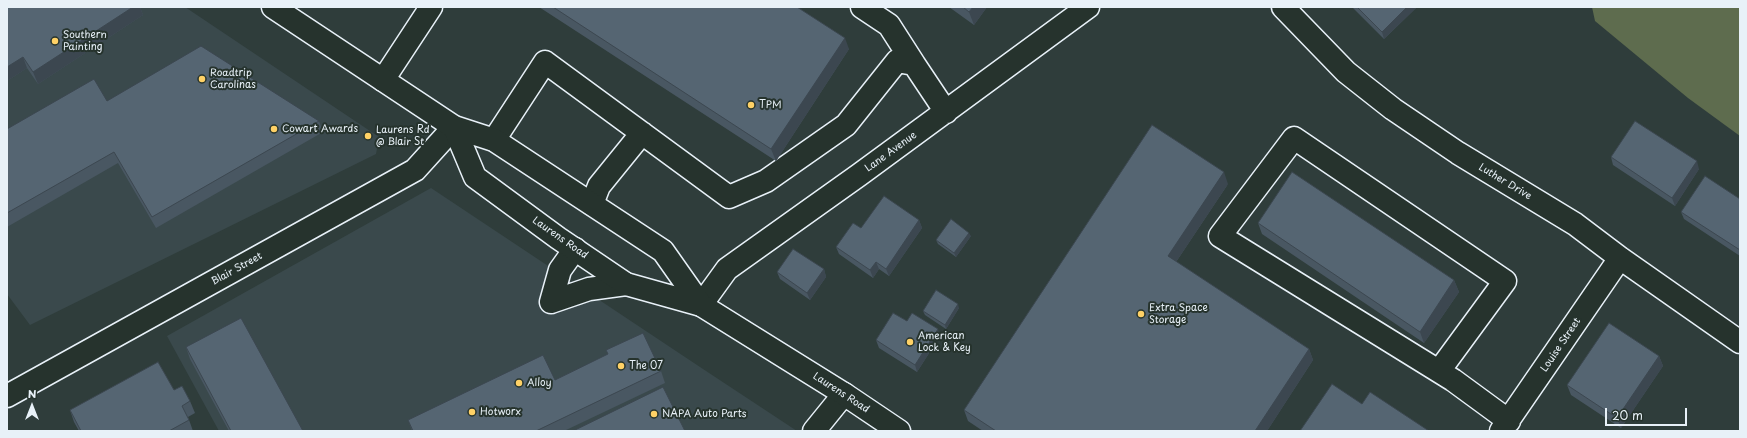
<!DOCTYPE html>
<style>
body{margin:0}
#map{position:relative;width:1747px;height:438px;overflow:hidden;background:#2f3d3b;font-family:"Playpen Sans",sans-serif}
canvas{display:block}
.frame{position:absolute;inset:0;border:8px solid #e8f1f8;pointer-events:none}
.north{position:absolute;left:12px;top:386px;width:40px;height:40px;-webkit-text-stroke:3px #26332d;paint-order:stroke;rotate:0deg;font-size:11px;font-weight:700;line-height:16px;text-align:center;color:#e8f1f8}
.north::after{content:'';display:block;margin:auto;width:14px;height:18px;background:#e8f1f8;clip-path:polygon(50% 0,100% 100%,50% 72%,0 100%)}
.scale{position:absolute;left:1605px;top:408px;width:82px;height:18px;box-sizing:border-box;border:2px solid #e8f1f8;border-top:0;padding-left:5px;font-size:12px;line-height:14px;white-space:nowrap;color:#e8f1f8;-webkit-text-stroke:3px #26332d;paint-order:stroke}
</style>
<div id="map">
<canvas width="1747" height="438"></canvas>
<div class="frame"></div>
<div class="north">N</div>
<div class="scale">20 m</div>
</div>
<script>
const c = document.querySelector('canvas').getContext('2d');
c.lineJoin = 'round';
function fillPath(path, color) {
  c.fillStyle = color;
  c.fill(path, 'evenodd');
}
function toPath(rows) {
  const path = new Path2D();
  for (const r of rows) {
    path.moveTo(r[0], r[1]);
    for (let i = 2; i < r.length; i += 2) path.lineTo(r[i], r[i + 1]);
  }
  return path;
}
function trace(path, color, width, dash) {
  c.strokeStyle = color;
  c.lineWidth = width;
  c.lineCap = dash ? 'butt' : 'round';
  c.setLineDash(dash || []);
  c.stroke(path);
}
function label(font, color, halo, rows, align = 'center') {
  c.font = font + ' "Playpen Sans",sans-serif';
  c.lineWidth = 4;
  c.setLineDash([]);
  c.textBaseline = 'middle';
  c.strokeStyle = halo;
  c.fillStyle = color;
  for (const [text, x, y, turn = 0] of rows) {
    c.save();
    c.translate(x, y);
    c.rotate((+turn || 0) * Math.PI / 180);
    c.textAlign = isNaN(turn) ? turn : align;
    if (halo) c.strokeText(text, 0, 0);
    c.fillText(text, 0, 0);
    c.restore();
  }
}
const built = toPath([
 [7,7,185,7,379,137,376,154,30,325,7,294],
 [431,188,700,367,797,431,219,431,167,336]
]);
const green = toPath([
 [1592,7,1740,7,1740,136,1688,98,1595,21]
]);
const minor = toPath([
 [862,7,889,25,914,64],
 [1283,7,1346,72,1393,109,1458,153,1575,224,1620,258,1740,342],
 [383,80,431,7],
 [494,140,545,62,729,197,766,181,846,125,897,61,914,64,946,112],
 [592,204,599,186,642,133],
 [551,302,589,289,626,284],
 [551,302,560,270,575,249],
 [701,305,727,269,859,175,1088,7],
 [1439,371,1505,281,1294,138,1220,236,1453,380,1509,421],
 [7,396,415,170,454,127],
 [814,431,844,394],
 [1501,431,1620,258]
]);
const major = toPath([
 [273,7,454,127,494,140,663,251,701,305],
 [454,127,475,177,558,238,626,284,701,305,844,394,899,431]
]);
const wall = toPath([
 [7,7,140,7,143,15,38,84,27,68,7,81],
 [539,7,797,7,849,49,776,161],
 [949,7,987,7,974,25],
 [1352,7,1417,7,1384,39],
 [107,101,319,121,323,132,156,228,118,163,7,227,7,129],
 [1611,157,1699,169,1675,206,1613,165],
 [1228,184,1176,262,1309,349,1313,360,1267,431,983,431,968,421,964,410],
 [1740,199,1740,256,1684,219,1681,212],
 [919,220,922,228,889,276,879,269,873,278,839,254,836,247,861,228],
 [1258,223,1454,280,1459,292,1424,343,1262,234],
 [971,236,956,257,938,244,936,240],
 [824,269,826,277,810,300,780,279,777,272],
 [959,308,946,329,925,315,923,311],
 [907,321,940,336,917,372,879,348,876,340],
 [186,347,303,431,229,431,190,359],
 [606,350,661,371,665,383,564,431,412,431,408,420,555,380,608,354],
 [1659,356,1663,366,1621,428,1571,395,1567,385],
 [190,401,195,413,188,417,193,431,79,431,74,422,70,410]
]);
const shadedWall = toPath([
 [133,7,140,7,143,15,38,84,33,72],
 [973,7,987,7,974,25,969,12],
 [1407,7,1417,7,1384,39,1382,32],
 [845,38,849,49,776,161,771,149],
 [23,57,27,68,7,81,7,67],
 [1697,161,1699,169,1675,206,1672,198],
 [1224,172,1228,184,1172,268,1168,256],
 [919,220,922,228,889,276,886,269],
 [969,233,971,236,956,257,954,253],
 [876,262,879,269,873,278,870,270],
 [824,269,826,277,810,300,807,293],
 [1454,280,1459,292,1424,343,1420,332],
 [958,304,959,308,946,329,945,325],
 [938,329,940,336,917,372,915,365],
 [1309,349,1313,360,1267,431,1255,431],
 [1659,356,1663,366,1621,428,1617,418]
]);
const building = toPath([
 [7,7,133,7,33,72,23,57,7,67,7,7],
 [553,7,797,7,845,38,771,149,553,7],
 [963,7,973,7,969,12,963,7],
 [1357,7,1407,7,1382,32,1357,7],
 [201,46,319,121,152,217,114,152,7,213,7,129,94,79,107,101,201,46],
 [1635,121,1697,161,1672,198,1611,157,1635,121],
 [1152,125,1224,172,1168,256,1309,349,1255,431,996,431,964,410,1152,125],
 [1292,172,1454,280,1420,332,1258,223,1292,172],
 [1705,176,1740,199,1740,250,1681,212,1705,176],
 [884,196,919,220,886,269,876,262,870,270,836,247,853,223,861,228,884,196],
 [951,219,969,233,954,253,936,240,951,219],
 [793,249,824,269,807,293,777,272,793,249],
 [936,290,958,304,945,325,923,311,936,290],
 [893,313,907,321,912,313,938,329,915,365,876,340,893,313],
 [241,318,303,431,231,431,186,347,241,318],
 [1609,323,1659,356,1617,418,1567,385,1609,323],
 [643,333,661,371,536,431,413,431,408,420,543,355,555,380,608,354,606,350,643,333],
 [158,362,174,390,182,386,190,401,182,406,189,420,169,431,81,431,70,410,158,362],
 [1332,384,1362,404,1370,392,1429,431,1300,431,1332,384],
 [663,387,685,431,573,431,663,387]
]);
const markers = [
 [55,41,4,"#ffd166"],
 [202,79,4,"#ffd166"],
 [751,105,4,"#ffd166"],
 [274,129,4,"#ffd166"],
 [368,136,4,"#ffd166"],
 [1141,314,4,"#ffd166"],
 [910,342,4,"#ffd166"],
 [621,366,4,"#ffd166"],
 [519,383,4,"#ffd166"],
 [472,412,4,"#ffd166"],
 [654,414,4,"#ffd166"]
];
const poiNames = [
 ["Southern",63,35],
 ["Painting",63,47],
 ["Roadtrip",210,73],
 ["Carolinas",210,85],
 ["TPM",759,105],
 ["Cowart Awards",282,129],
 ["Laurens Rd",376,130],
 ["@ Blair St",376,142],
 ["Extra Space",1149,308],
 ["Storage",1149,320],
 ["American",918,336],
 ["Lock & Key",918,348],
 ["The 07",629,366],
 ["Alloy",527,383],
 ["Hotworx",480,412],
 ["NAPA Auto Parts",662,414]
];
const streetNames = [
 ["Lane Avenue",891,152,-36],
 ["Luther Drive",1505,182,31],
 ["Laurens Road",560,238,35],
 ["Blair Street",237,269,-29],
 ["Louise Street",1561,345,-56],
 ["Laurens Road",841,393,33]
];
fillPath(built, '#3a494c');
fillPath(green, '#5e6c4e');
trace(minor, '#e8f1f8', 25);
trace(major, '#e8f1f8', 25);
trace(minor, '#26332d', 22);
trace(major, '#26332d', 22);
fillPath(wall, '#495762');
fillPath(shadedWall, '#3c4750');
fillPath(building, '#556572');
trace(building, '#3c4750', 1);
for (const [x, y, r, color] of markers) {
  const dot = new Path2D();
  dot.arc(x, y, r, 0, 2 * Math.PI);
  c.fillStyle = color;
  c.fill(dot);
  trace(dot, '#26332d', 1.5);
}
label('10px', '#e8f1f8', '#26332d', poiNames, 'left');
label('10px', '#e8f1f8', '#26332d', streetNames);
</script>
